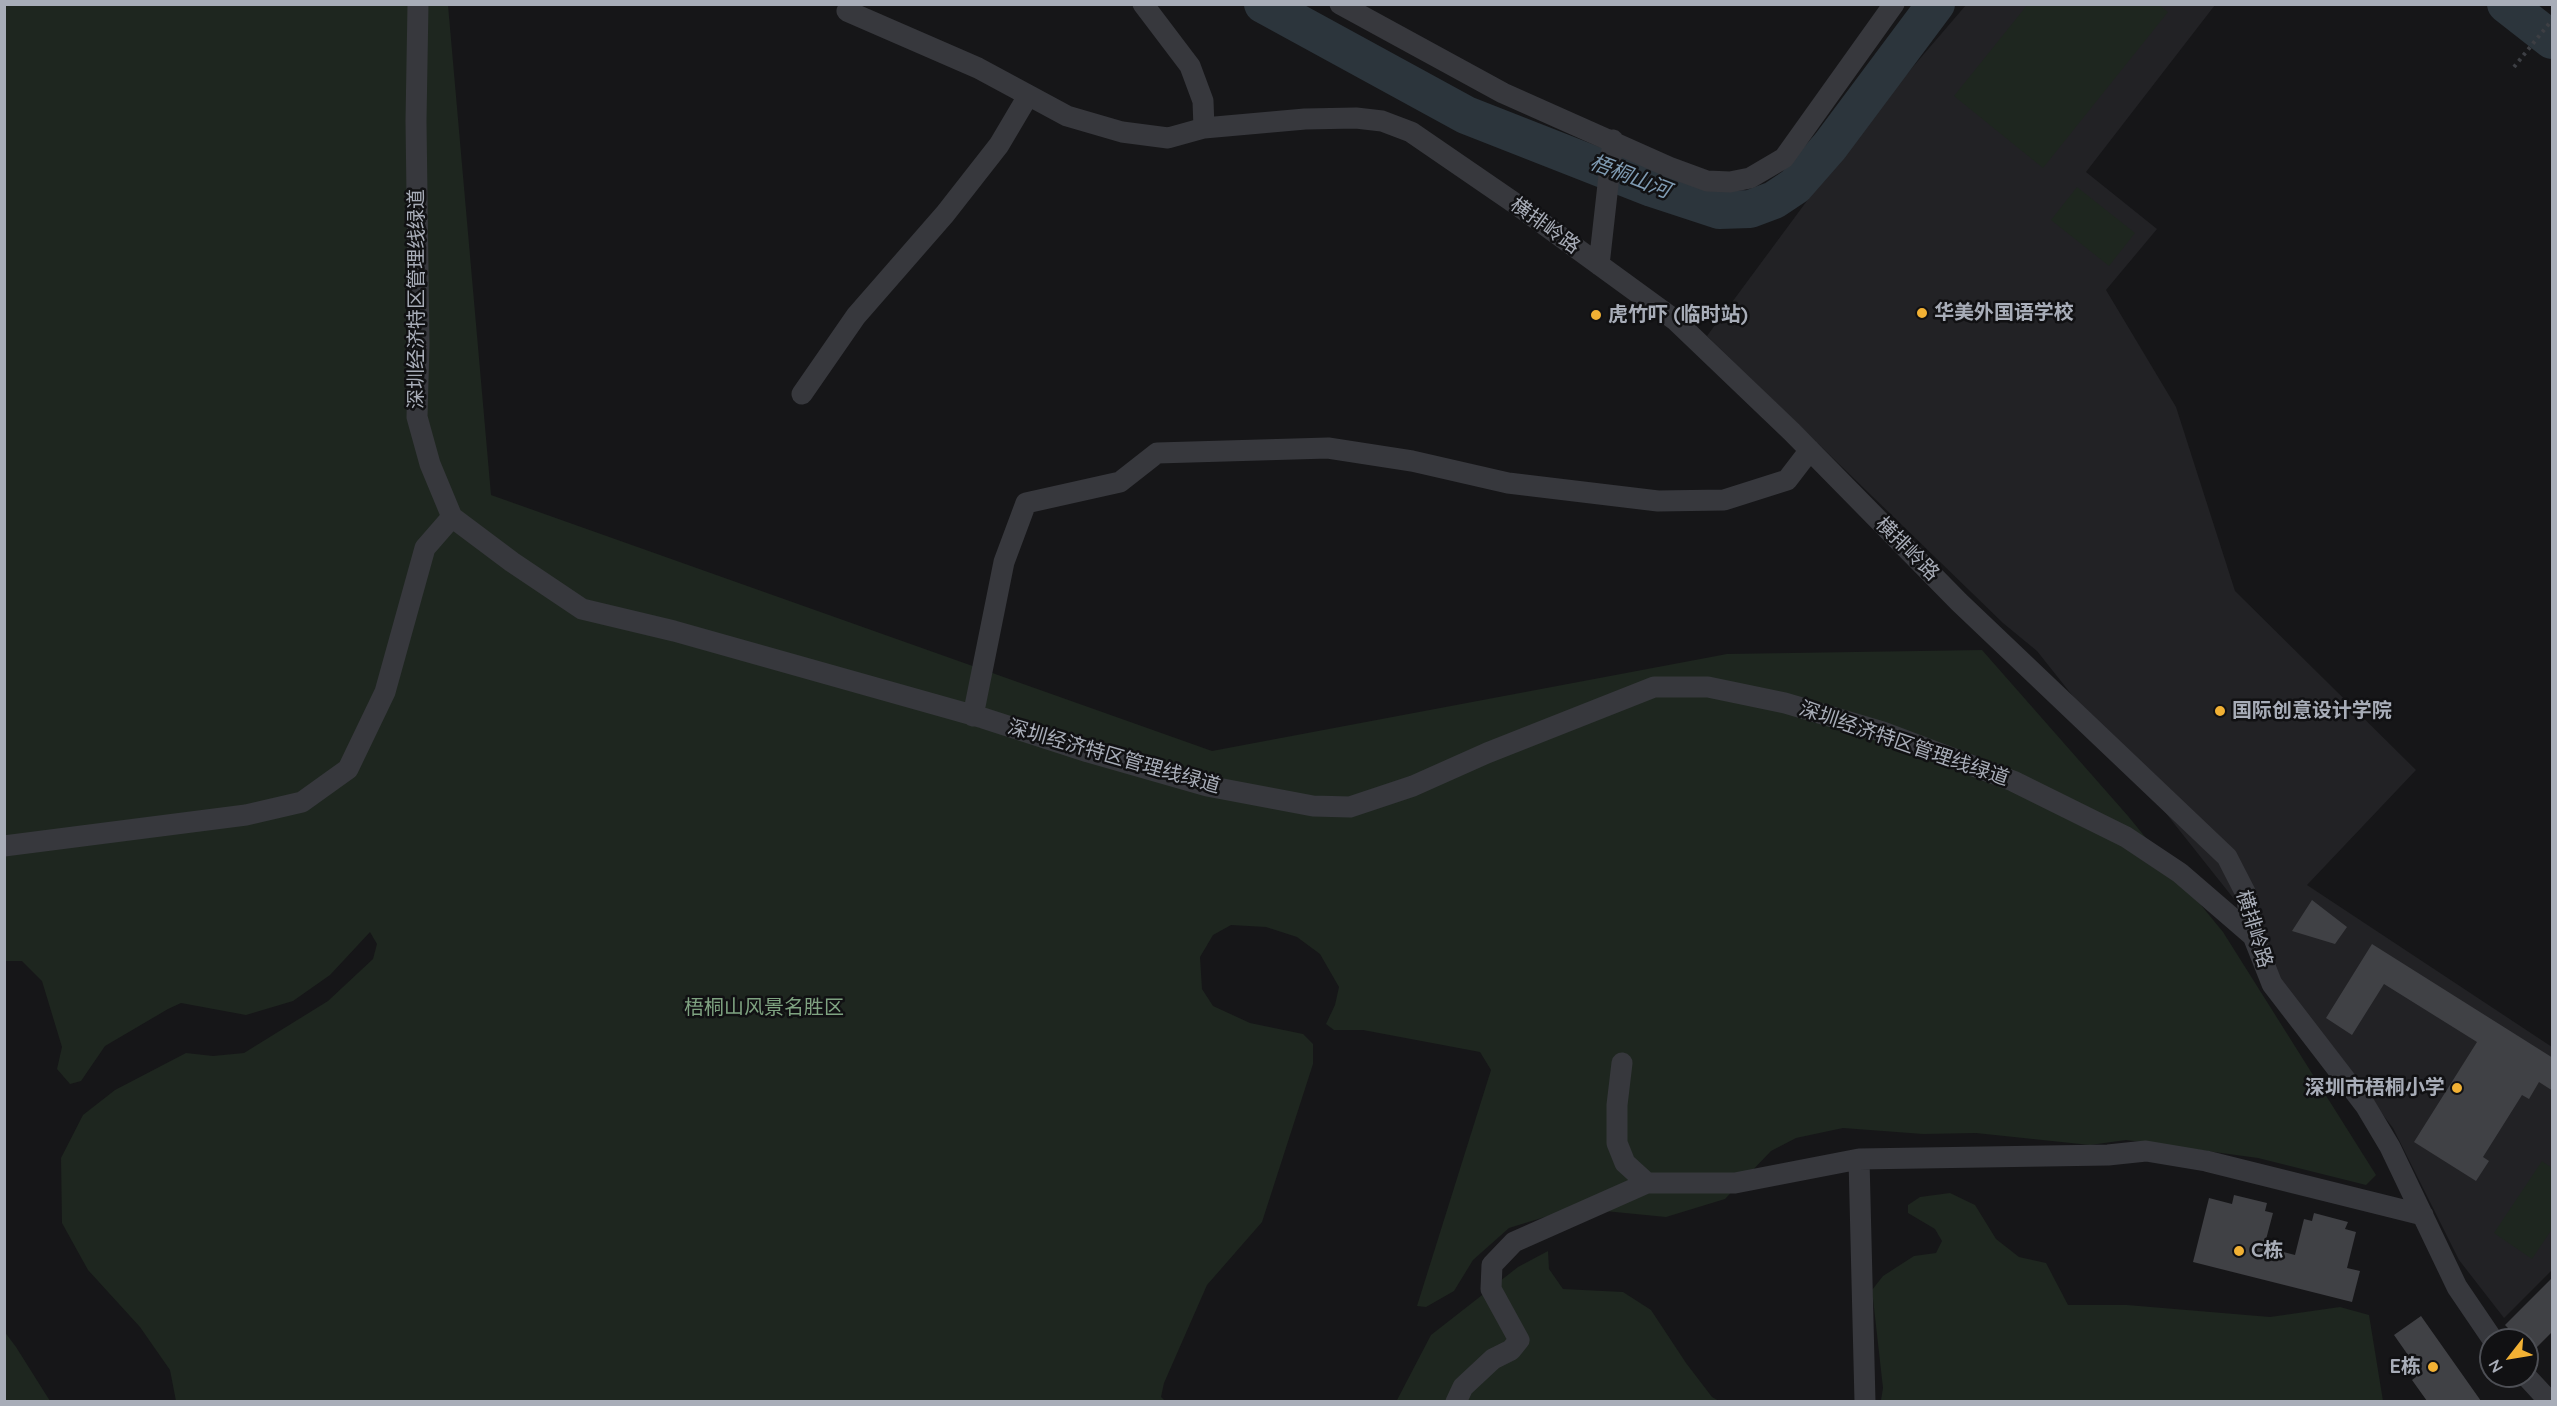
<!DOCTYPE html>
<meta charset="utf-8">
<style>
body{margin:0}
#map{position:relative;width:2557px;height:1406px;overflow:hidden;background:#161618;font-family:Quicksand,sans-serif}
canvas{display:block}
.frame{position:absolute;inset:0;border:6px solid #a8adb8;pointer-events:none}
.north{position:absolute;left:2479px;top:1328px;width:60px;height:60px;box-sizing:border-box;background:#111113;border:2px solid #4d4f55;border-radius:50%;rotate:239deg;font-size:16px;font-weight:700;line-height:24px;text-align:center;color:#a8adb8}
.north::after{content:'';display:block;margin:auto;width:21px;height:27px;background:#f2b134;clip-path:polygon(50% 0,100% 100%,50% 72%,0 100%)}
</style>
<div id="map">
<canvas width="2557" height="1406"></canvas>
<div class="frame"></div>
<div class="north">N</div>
</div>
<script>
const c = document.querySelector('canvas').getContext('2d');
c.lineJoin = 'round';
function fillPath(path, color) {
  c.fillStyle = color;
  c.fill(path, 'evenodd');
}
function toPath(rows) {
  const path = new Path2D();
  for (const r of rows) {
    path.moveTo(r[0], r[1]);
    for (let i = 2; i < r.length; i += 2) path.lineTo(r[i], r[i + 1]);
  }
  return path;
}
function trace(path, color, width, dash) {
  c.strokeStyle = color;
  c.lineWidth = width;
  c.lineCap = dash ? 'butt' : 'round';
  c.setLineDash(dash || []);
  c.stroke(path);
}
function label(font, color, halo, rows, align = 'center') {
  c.font = font + ' Quicksand,"Noto Sans SC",sans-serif';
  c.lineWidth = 5;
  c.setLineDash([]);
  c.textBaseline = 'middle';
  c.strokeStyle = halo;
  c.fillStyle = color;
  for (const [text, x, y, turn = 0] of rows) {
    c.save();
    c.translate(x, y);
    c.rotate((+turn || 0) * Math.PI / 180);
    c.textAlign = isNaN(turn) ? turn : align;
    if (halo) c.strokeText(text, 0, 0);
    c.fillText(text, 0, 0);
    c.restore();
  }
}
const built = toPath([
 [1966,5,2215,5,2086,172,2157,229,2106,290,2176,407,2235,591,2416,770,2307,885,2552,1047,2552,1270,2504,1318,2459,1260,2393,1128,2282,983,2257,928,2037,651,2003,623,1707,336,1863,125]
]);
const green = toPath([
 [2028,4,2159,5,2168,12,2043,168,1954,96],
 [5,5,448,5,491,495,1212,751,1727,654,1982,650,2128,816,2223,932,2376,1175,2366,1185,2258,1158,2126,1140,2090,1145,1976,1133,1923,1134,1843,1128,1796,1138,1771,1151,1725,1199,1666,1217,1574,1208,1509,1228,1473,1260,1454,1291,1426,1307,1417,1306,1491,1070,1480,1052,1363,1030,1334,1030,1326,1024,1335,1005,1339,987,1320,954,1297,937,1266,927,1231,925,1213,935,1200,957,1202,989,1213,1006,1250,1023,1303,1034,1313,1044,1313,1064,1262,1222,1207,1285,1164,1383,1161,1397,1165,1401,176,1401,170,1370,140,1327,88,1270,62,1223,61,1158,83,1115,115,1090,186,1053,213,1056,244,1053,328,1001,373,959,377,944,370,932,330,975,293,1001,246,1015,181,1003,168,1009,105,1046,81,1081,70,1084,57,1069,62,1047,42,981,22,961,5,961],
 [2077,187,2135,233,2109,266,2051,220],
 [2542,1161,2552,1168,2552,1229,2532,1259,2494,1233],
 [1950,1193,1975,1205,1996,1239,2019,1257,2046,1263,2068,1305,2127,1305,2270,1317,2340,1307,2369,1315,2383,1401,1859,1402,1881,1400,1883,1388,1872,1290,1883,1276,1914,1256,1936,1253,1942,1241,1935,1229,1908,1213,1908,1205,1920,1197],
 [1548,1251,1549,1269,1563,1289,1623,1292,1651,1310,1686,1363,1712,1397,1719,1401,1396,1402,1431,1335,1518,1267],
 [4,1331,16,1347,50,1401,5,1401]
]);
const river = toPath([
 [1263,4,1466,115,1652,188,1719,210,1750,209,1774,200,1795,186,1830,146,1936,4],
 [2506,4,2552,40]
]);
const building = toPath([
 [2312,900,2347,927,2335,944,2292,931],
 [2372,944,2553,1058,2553,1091,2539,1082,2529,1099,2522,1095,2483,1157,2489,1161,2476,1181,2414,1142,2477,1042,2384,984,2352,1035,2326,1018],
 [2234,1195,2267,1203,2265,1211,2273,1213,2264,1247,2295,1255,2304,1219,2312,1221,2314,1213,2348,1222,2345,1229,2356,1232,2347,1268,2360,1271,2352,1302,2193,1262,2209,1198,2232,1204],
 [2553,1277,2553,1331,2532,1352,2527,1347,2527,1340,2520,1340,2505,1325],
 [2421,1316,2481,1401,2427,1401,2412,1380,2416,1377,2403,1358,2408,1355,2394,1335]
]);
const path = toPath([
 [2514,67,2552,20]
]);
const minor = toPath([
 [418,4,416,121,419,344,417,417,430,464,452,517,512,562,582,609,674,631,983,718,1088,752,1207,786,1313,806,1350,807,1413,786,1487,753,1654,687,1708,687,1785,703,1883,732,2013,781,2126,837,2180,873,2253,936],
 [1143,4,1190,66,1203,101,1204,128,1305,119,1356,118,1382,121,1411,132,1513,202,1675,320,1792,432,1959,602,2227,857,2246,894,2253,936,2272,984,2365,1105,2390,1147,2457,1287,2493,1340],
 [1340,4,1503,93,1669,167,1707,181,1730,182,1750,178,1784,158,1894,4],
 [847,11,978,68,1067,116,1122,132,1168,138,1204,128],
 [1599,265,1613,140],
 [802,394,856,316,945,214,999,145,1028,96],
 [973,716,1004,562,1026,503,1120,482,1157,453,1328,448,1412,461,1508,483,1658,501,1724,500,1787,480,1810,450],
 [4,846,246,815,302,802,348,769,385,692,425,548,452,517],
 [1622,1063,1617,1105,1617,1143,1625,1163,1647,1183],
 [1859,1159,1865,1402],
 [2526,1376,2550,1402],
 [1456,1402,1463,1387,1493,1359,1511,1350,1519,1340,1491,1289,1492,1265,1514,1242,1647,1183,1735,1183,1859,1159,2108,1155,2146,1151,2206,1161,2423,1215]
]);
const markers = [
 [1922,313,6,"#f2b134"],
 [1596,315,6,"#f2b134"],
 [2220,711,6,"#f2b134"],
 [2457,1088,6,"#f2b134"],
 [2239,1251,6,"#f2b134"],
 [2433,1367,6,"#f2b134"]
];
const streetNames = [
 ["横排岭路",1545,226,36],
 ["深圳经济特区管理线绿道",417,299,-90],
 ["横排岭路",1907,549,45],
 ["深圳经济特区管理线绿道",1904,744,19],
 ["深圳经济特区管理线绿道",1114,757,16],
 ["横排岭路",2254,929,73]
];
const poiNames = [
 ["华美外国语学校",1934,313],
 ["虎竹吓 (临时站)",1608,315],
 ["国际创意设计学院",2232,711],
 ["深圳市梧桐小学",2445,1088,"right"],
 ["C栋",2251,1251],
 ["E栋",2421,1367,"right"]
];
const parkNames = [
 ["梧桐山风景名胜区",764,1008]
];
const waterNames = [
 ["梧桐山河",1630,177,21]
];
fillPath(built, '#222225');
fillPath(green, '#1e261f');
trace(river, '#2c353c', 38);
fillPath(building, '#404145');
trace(path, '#3d3f44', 4, [3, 4.5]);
trace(minor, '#37383d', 21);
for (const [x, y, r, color] of markers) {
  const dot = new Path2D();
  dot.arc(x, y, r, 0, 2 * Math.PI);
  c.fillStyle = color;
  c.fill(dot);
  trace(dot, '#111113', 2);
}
label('20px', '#a8adb8', '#111113', streetNames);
label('bold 20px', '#a8adb8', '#111113', poiNames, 'left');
label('20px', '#7fa381', '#111113', parkNames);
label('italic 21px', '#7f9bb3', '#111113', waterNames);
</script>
